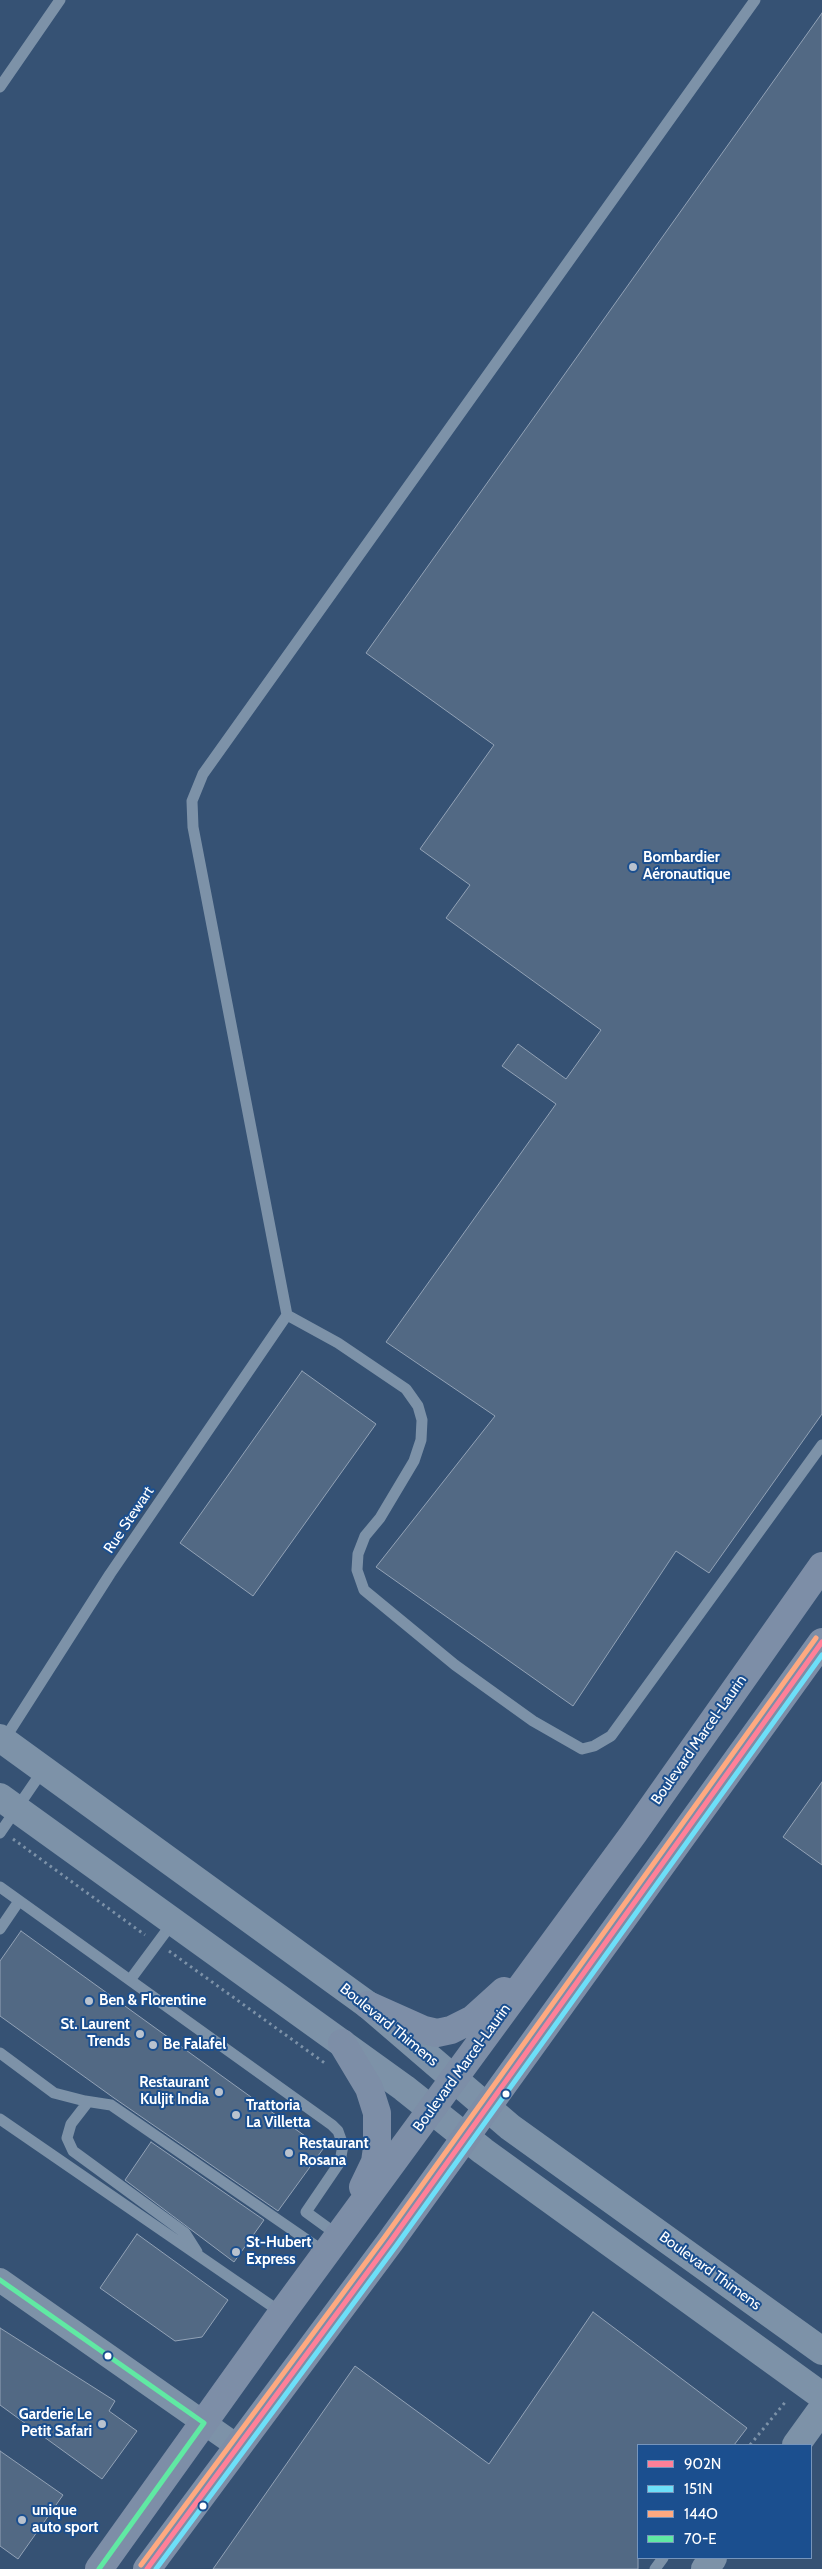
<!DOCTYPE html>
<meta charset="utf-8">
<style>
body{margin:0}
#map{position:relative;width:822px;height:2569px;overflow:hidden;background:#365274;font-family:Cabin,sans-serif}
canvas{display:block}
.legend{position:absolute;left:637px;top:2444px;width:175px;height:115px;box-sizing:border-box;background:#1b4f8f;border:1px solid #7695bc;margin:0;padding:6px 9px;list-style:none;font-size:15px;color:#fff}
.legend li{display:flex;align-items:center;gap:10px;height:25px}
.legend b{width:25px;border:1px solid #7695bc}
</style>
<div id="map">
<canvas width="822" height="2569"></canvas>
<ul class="legend">
<li><b style="height:6px;background:#ff8098"></b>902N</li>
<li><b style="height:6px;background:#6ddff8"></b>151N</li>
<li><b style="height:6px;background:#ffa980"></b>144O</li>
<li><b style="height:6px;background:#60e9a3"></b>70-E</li>
</ul>
</div>
<script>
const c = document.querySelector('canvas').getContext('2d');
c.lineJoin = 'round';
function fillPath(path, color) {
  c.fillStyle = color;
  c.fill(path, 'evenodd');
}
function toPath(rows) {
  const path = new Path2D();
  for (const r of rows) {
    path.moveTo(r[0], r[1]);
    for (let i = 2; i < r.length; i += 2) path.lineTo(r[i], r[i + 1]);
  }
  return path;
}
function trace(path, color, width, dash) {
  c.strokeStyle = color;
  c.lineWidth = width;
  c.lineCap = dash ? 'butt' : 'round';
  c.setLineDash(dash || []);
  c.stroke(path);
}
function label(font, color, halo, rows, align = 'center') {
  c.font = font + ' Cabin,sans-serif';
  c.lineWidth = 4;
  c.setLineDash([]);
  c.textBaseline = 'middle';
  c.strokeStyle = halo;
  c.fillStyle = color;
  for (const [text, x, y, turn = 0] of rows) {
    c.save();
    c.translate(x, y);
    c.rotate((+turn || 0) * Math.PI / 180);
    c.textAlign = isNaN(turn) ? turn : align;
    if (halo) c.strokeText(text, 0, 0);
    c.fillText(text, 0, 0);
    c.restore();
  }
}
const building = toPath([
 [822,13,822,1414,709,1573,676,1551,573,1706,376,1567,495,1416,386,1342,556,1104,502,1066,518,1044,566,1079,601,1030,446,918,470,885,420,849,494,745,366,653,822,13],
 [302,1371,376,1424,253,1596,180,1543,302,1371],
 [822,1782,822,1865,783,1837,822,1782],
 [21,1931,323,2149,278,2211,114,2098,0,2016,0,1961,21,1931],
 [151,2142,264,2220,234,2262,125,2180,151,2142],
 [137,2234,228,2300,202,2337,175,2341,100,2288,137,2234],
 [593,2312,747,2428,734,2445,638,2445,638,2569,213,2569,355,2366,489,2464,593,2312],
 [0,2328,115,2401,109,2411,137,2431,102,2479,0,2405,0,2328],
 [0,2451,63,2495,18,2559,0,2546,0,2451]
]);
const path = toPath([
 [13,1839,145,1935],
 [169,1951,326,2064],
 [750,2445,787,2400]
]);
const service = toPath([
 [755,0,203,774,192,801,193,827,287,1315,338,1343,406,1389,418,1406,422,1420,421,1440,414,1461,380,1518,365,1536,358,1554,357,1570,364,1590,455,1665,533,1721,582,1749,594,1746,611,1736,822,1445],
 [0,87,60,0],
 [4,1740,110,1574,287,1315],
 [0,1833,43,1770],
 [0,1887,332,2125,338,2131,343,2145,340,2162,306,2212,339,2236],
 [0,1929,19,1901],
 [130,1980,173,1922],
 [0,2053,54,2093,85,2101,111,2105,326,2253],
 [88,2102,71,2124,67,2138,73,2151,185,2233,197,2252],
 [0,2119,282,2313],
 [655,2569,663,2558]
]);
const minor = toPath([
 [0,2280,237,2446]
]);
const tertiary = toPath([
 [0,1738,368,2005,510,2127,822,2351],
 [0,1797,404,2088,483,2151,822,2396],
 [796,2445,822,2409],
 [705,2569,713,2558]
]);
const primary = toPath([
 [368,2005,424,2030,437,2033,451,2030,473,2019,504,1991],
 [342,2043,369,2088,377,2113,377,2148,375,2162,363,2187],
 [99,2569,282,2313,634,1833,822,1566],
 [147,2569,390,2242,822,1642]
]);
const bus1 = toPath([
 [147,2569,390,2242,822,1642]
]);
const bus2 = toPath([
 [156,2569,396,2246,822,1655]
]);
const bus3 = toPath([
 [141,2565,384,2238,816,1638]
]);
const bus4 = toPath([
 [0,2280,204,2423,99,2569]
]);
const markers = [
 [633,867,5,"#b9c2ce"],
 [89,2001,5,"#b9c2ce"],
 [140,2034,5,"#b9c2ce"],
 [153,2045,5,"#b9c2ce"],
 [219,2092,5,"#b9c2ce"],
 [506,2094,4.5,"#fff"],
 [236,2115,5,"#b9c2ce"],
 [289,2153,5,"#b9c2ce"],
 [236,2252,5,"#b9c2ce"],
 [108,2356,4.5,"#fff"],
 [102,2424,5,"#b9c2ce"],
 [203,2506,4.5,"#fff"],
 [22,2520,5,"#b9c2ce"]
];
const poiNames = [
 ["Bombardier",643,858],
 ["Aéronautique",643,875],
 ["Ben & Florentine",99,2001],
 ["St. Laurent",130,2025,"right"],
 ["Trends",130,2042,"right"],
 ["Be Falafel",163,2045],
 ["Restaurant",209,2083,"right"],
 ["Kuljit India",209,2100,"right"],
 ["Trattoria",246,2106],
 ["La Villetta",246,2123],
 ["Restaurant",299,2144],
 ["Rosana",299,2161],
 ["St-Hubert",246,2243],
 ["Express",246,2260],
 ["Garderie Le",92,2415,"right"],
 ["Petit Safari",92,2432,"right"],
 ["unique",32,2511],
 ["auto sport",32,2528]
];
const streetNames = [
 ["Rue Stewart",129,1520,-56],
 ["Boulevard Marcel-Laurin",699,1740,-55],
 ["Boulevard Thimens",389,2025,39],
 ["Boulevard Marcel-Laurin",462,2068,-54],
 ["Boulevard Thimens",710,2271,36]
];
fillPath(building, '#526984');
trace(building, '#92a2b6', 1);
trace(path, '#7d92a8', 3, [2.5, 4]);
trace(service, '#7d92a8', 11);
trace(minor, '#7d92a8', 24);
trace(tertiary, '#7d92a8', 28);
trace(primary, '#7d8ea7', 28);
trace(bus1, '#ff8098', 5);
trace(bus2, '#6ddff8', 5);
trace(bus3, '#ffa980', 5);
trace(bus4, '#60e9a3', 5);
for (const [x, y, r, color] of markers) {
  const dot = new Path2D();
  dot.arc(x, y, r, 0, 2 * Math.PI);
  c.fillStyle = color;
  c.fill(dot);
  trace(dot, '#1b4f8f', 2);
}
label('bold 15px', '#fff', '#1b4f8f', poiNames, 'left');
label('15px', '#fff', '#1b4f8f', streetNames);
</script>
